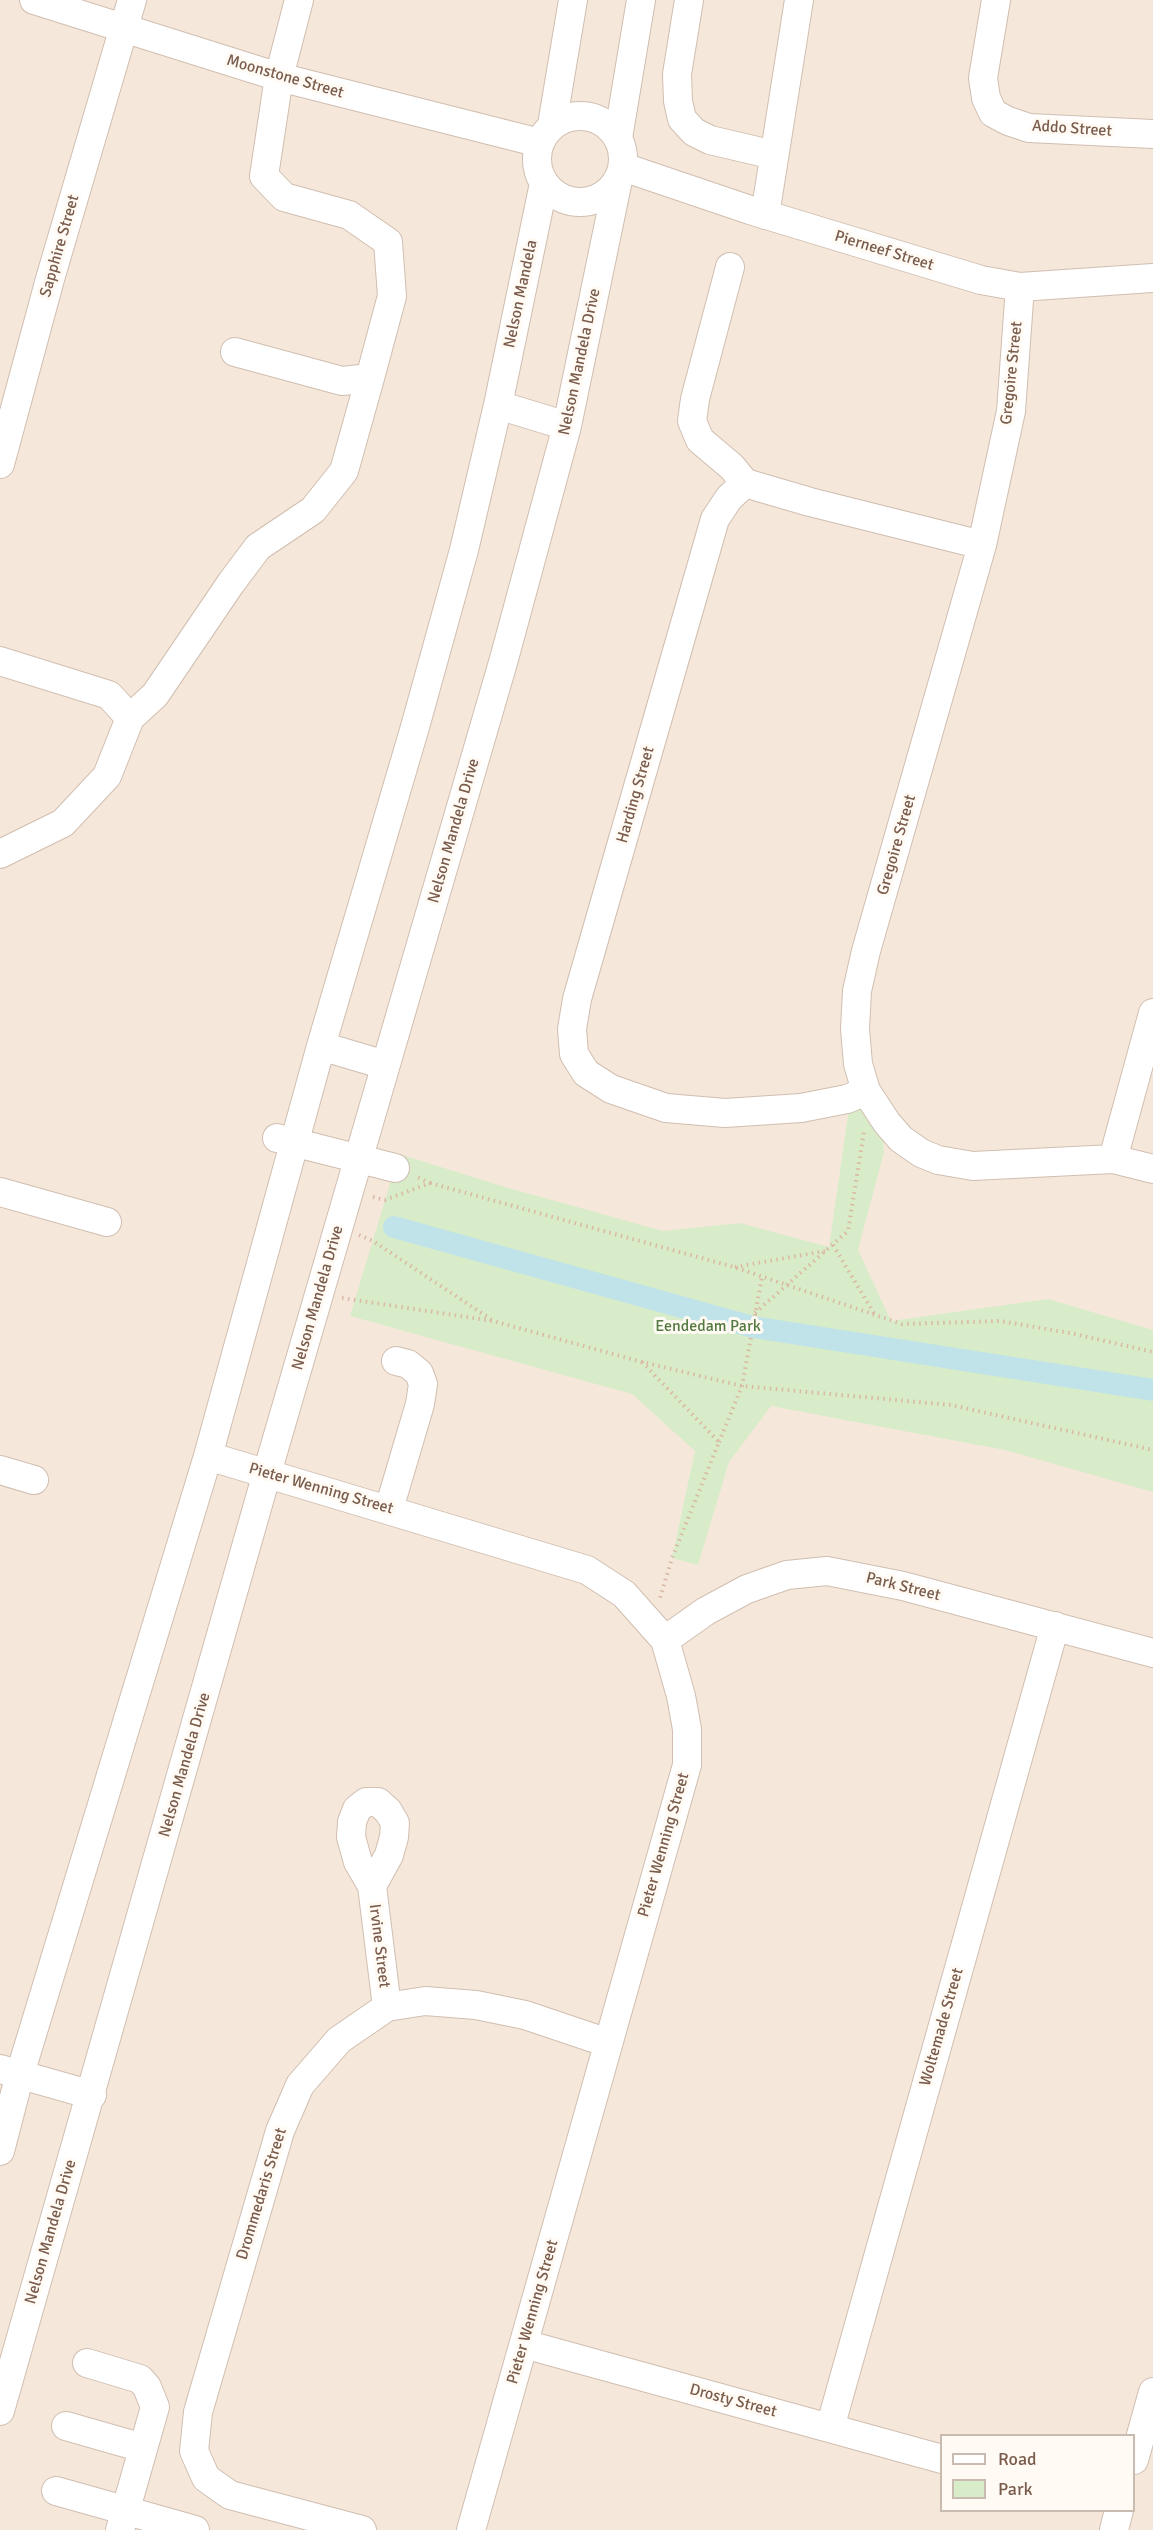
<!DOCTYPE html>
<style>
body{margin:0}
#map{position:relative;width:1153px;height:2530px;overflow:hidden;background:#fdf6ec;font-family:Signika,sans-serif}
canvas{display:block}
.legend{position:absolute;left:940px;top:2434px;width:195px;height:78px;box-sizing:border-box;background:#fffaf3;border:2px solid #cabbb1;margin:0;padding:8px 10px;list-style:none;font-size:18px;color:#7a5c4d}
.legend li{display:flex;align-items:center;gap:12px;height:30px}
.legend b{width:30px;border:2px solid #cabbb1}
</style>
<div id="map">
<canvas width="1153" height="2530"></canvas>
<ul class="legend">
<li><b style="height:8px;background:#fff"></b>Road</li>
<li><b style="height:16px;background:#d8ecc9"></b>Park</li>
</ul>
</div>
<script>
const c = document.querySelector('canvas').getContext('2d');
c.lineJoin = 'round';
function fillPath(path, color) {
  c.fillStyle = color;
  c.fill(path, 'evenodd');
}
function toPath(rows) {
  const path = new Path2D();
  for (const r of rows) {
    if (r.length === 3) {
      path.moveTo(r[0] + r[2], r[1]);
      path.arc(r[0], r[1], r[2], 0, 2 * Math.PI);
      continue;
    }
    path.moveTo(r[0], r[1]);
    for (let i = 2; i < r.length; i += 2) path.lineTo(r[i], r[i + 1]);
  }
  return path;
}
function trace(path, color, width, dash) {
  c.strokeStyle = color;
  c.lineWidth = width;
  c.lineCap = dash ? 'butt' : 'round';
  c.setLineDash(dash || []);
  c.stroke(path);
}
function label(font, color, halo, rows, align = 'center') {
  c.font = font + ' Signika,sans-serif';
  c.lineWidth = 6;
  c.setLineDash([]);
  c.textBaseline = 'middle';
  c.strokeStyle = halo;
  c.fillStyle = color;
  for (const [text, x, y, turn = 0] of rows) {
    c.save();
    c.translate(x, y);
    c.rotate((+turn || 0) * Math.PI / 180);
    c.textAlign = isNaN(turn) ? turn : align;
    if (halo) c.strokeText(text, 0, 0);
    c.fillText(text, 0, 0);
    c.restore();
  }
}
const residential = toPath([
 [0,0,1153,0,1153,2530,0,2530],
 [942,2436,1134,2436,1134,2510,942,2510]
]);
const green = toPath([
 [850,1102,880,1106,884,1152,858,1250,891,1321,1048,1299,1153,1330,1153,1492,1005,1450,771,1406,729,1462,698,1565,672,1558,695,1451,632,1394,350,1316,399,1154,505,1187,663,1231,740,1223,829,1247]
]);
const canal = toPath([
 [394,1227,753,1327,1153,1390]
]);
const path = toPath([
 [430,1183,734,1267,902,1324,1000,1321,1070,1333,1153,1352],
 [373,1197,385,1200,430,1183,415,1176],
 [359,1235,373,1241,492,1320],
 [833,1245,875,1315],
 [735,1267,825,1251],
 [342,1298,493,1321,642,1362,742,1386,951,1405,1153,1450],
 [755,1313,848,1231,864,1132],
 [642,1362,719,1442,672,1558,660,1598],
 [719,1442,742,1386,762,1277]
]);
const minor = toPath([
 [34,0,279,77,540,143],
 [689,0,677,74,678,101,682,119,694,132,710,140,774,155],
 [996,0,983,78,986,98,993,113,1008,121,1029,128,1153,134],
 [580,159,43],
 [552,125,573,0],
 [618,138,641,0],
 [623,167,750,210,981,280,1020,287,1153,278],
 [765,215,799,0],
 [730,267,695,399,692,421,700,440,732,467,745,483],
 [1020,287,1011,411,982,545,866,951,857,991,855,1029,858,1064,866,1091,887,1123,901,1139,921,1153,938,1160,973,1166,1113,1159,1153,1169],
 [235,352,342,381,370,378,392,296,388,242,349,215,284,197,264,176,279,77,299,0],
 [498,405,567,426],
 [0,464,50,279,132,0],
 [0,661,109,695,130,718],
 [0,854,63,823,107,776,130,718,155,695,231,583,258,547,313,510,344,471,370,378],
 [321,1046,385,1065],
 [866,1091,847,1099,801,1108,725,1113,666,1108,611,1089,586,1073,574,1054,572,1029,577,999,715,519,729,498,745,483,810,502,982,545],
 [277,1138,395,1168],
 [1113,1159,1153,1013],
 [0,1192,107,1222],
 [208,1456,587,1570,624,1594,665,1640,681,1696,687,1729,687,1765,471,2530],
 [0,1470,34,1480],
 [389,1509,420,1404,423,1384,419,1373,408,1364,396,1361],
 [665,1640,706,1611,747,1589,787,1575,827,1571,903,1586,1153,1653],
 [372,1886,389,1855,394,1837,395,1823,388,1811,378,1802,366,1802,357,1809,352,1822,351,1837,358,1862,372,1886,387,2007],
 [0,2069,92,2095],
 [0,2151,20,2074,208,1456,321,1046,415,727,464,550,498,405,544,183],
 [524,2344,942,2459],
 [87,2363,140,2379,147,2387,155,2407,120,2530],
 [0,2411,267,1473,504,659,567,426,618,180],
 [66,2426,143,2448],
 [830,2428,1055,1626],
 [1134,2460,1153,2392],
 [56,2491,195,2530],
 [362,2530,230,2495,206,2478,194,2451,198,2412,280,2131,300,2085,339,2040,387,2007,425,2001,476,2005,525,2015,608,2043],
 [1114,2530,1119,2510]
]);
const streetNames = [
 ["Moonstone Street",285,77,16],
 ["Addo Street",1072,129,4],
 ["Sapphire Street",60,246,-74],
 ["Pierneef Street",884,251,17],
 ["Nelson Mandela",521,294,-78],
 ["Nelson Mandela Drive",580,362,-78],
 ["Gregoire Street",1012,373,-84],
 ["Harding Street",636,795,-74],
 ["Nelson Mandela Drive",454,831,-74],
 ["Gregoire Street",897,845,-74],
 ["Nelson Mandela Drive",318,1298,-74],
 ["Pieter Wenning Street",321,1489,16],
 ["Park Street",903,1587,14],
 ["Nelson Mandela Drive",185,1765,-74],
 ["Pieter Wenning Street",664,1845,-74],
 ["Irvine Street",379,1946,83],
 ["Woltemade Street",942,2027,-74],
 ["Drommedaris Street",262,2194,-73],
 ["Nelson Mandela Drive",51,2232,-74],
 ["Pieter Wenning Street",533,2312,-74],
 ["Drosty Street",733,2401,15]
];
const parkNames = [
 ["Eendedam Park",708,1327]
];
fillPath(residential, '#f5e8da');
fillPath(green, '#d8ecc9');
trace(canal, '#bfe3e8', 22);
trace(minor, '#d1beb0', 30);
trace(path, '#d9b8a5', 4, [1.5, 4.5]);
trace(minor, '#fff', 28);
label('16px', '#7a5c4d', '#fffaf3', streetNames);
label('16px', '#537a41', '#fffaf3', parkNames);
</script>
